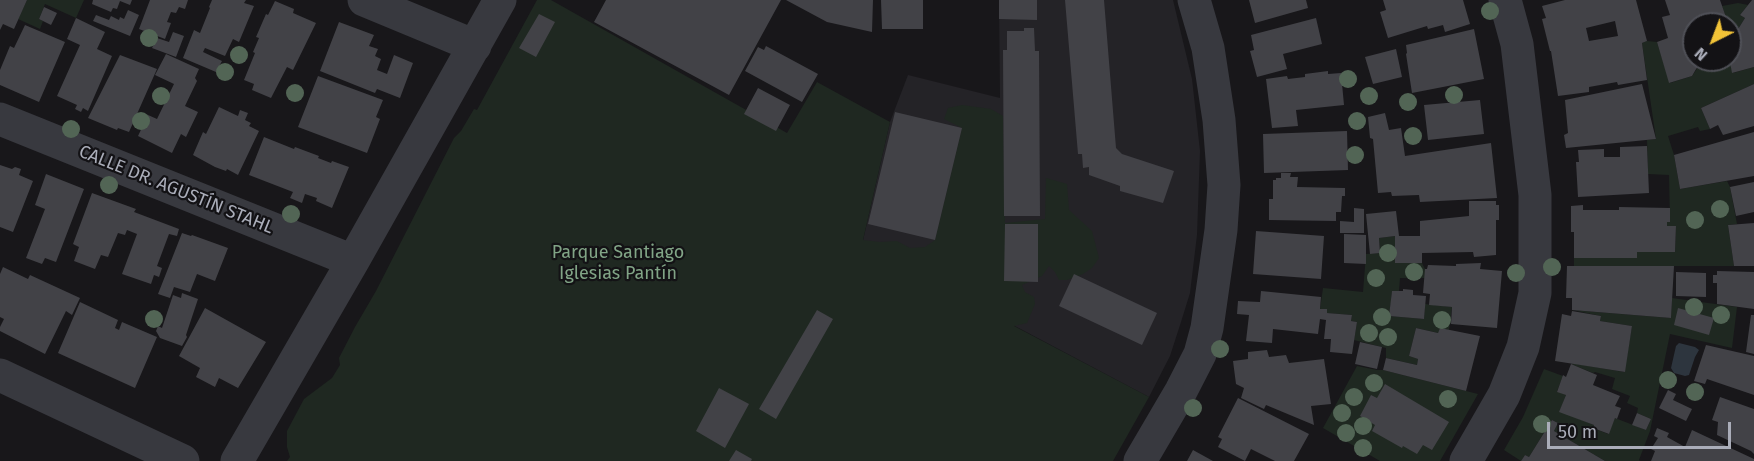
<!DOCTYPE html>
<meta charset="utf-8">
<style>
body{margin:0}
#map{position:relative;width:1754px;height:461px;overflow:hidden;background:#18171a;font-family:"Fira Sans",sans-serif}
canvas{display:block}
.north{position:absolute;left:1682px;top:12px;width:60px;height:60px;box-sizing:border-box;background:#131215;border:2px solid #4f5057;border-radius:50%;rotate:222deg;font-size:16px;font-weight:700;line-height:24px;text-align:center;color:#aaadb9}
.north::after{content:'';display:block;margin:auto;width:21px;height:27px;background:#f2c337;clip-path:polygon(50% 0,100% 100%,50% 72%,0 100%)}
.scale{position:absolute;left:1547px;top:422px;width:184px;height:27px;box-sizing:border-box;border:3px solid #aaadb9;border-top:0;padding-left:8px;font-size:18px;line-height:21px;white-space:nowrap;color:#aaadb9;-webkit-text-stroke:4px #131215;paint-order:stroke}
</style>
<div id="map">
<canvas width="1754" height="461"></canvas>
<div class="north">N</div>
<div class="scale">50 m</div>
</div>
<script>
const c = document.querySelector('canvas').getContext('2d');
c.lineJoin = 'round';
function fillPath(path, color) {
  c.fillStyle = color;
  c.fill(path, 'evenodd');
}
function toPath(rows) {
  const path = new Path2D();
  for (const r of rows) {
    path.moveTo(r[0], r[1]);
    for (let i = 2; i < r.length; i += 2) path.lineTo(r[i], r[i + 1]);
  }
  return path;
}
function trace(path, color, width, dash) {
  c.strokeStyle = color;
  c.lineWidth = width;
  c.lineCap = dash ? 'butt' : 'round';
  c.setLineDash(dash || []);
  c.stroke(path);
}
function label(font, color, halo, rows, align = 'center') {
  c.font = font + ' "Fira Sans",sans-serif';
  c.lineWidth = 4.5;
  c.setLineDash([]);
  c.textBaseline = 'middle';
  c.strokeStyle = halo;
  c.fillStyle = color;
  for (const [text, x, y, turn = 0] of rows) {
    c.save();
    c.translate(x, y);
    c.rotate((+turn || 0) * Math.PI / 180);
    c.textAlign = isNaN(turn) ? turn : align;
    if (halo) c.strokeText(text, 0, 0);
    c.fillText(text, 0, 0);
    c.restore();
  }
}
const built = toPath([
 [999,0,1173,0,1192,79,1200,151,1197,235,1190,293,1181,322,1170,356,1149,397,862,245,890,122,908,75,1000,98]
]);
const green = toPath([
 [27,0,84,0,76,18,45,4,39,19,43,21,40,29,18,19],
 [537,0,551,0,787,133,817,82,890,122,863,240,880,242,897,241,910,248,925,247,935,240,962,128,944,119,948,108,962,105,991,109,1003,116,1005,223,1045,219,1046,178,1067,184,1069,210,1092,231,1099,258,1092,268,1083,274,1067,280,1059,280,1055,272,1049,266,1042,276,1022,285,1025,292,1034,297,1035,304,1027,323,1014,326,1149,397,1113,461,287,461,290,457,287,447,287,431,304,399,332,378,340,365,339,358,355,327,376,291,454,138,461,131,474,109,477,110],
 [1738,3,1748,5,1740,15,1745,18,1730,42,1730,24,1716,24,1727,20,1722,6],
 [1647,41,1657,42,1670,83,1692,76,1701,63,1700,60,1730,60,1730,54,1732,61,1730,62,1733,73,1754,67,1754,84,1701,108,1710,129,1700,131,1698,127,1668,136,1674,155,1680,189,1727,181,1730,187,1737,224,1728,225,1734,266,1574,266,1574,258,1636,258,1637,252,1675,252,1676,226,1667,226,1667,222,1670,221,1669,175,1648,174,1647,140,1656,139,1642,43],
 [1395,236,1395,263,1422,263,1425,269,1425,278,1400,278,1399,291,1392,291,1390,316,1424,319,1425,304,1452,307,1449,330,1440,329,1438,333,1416,328,1409,356,1418,359,1417,365,1386,358,1386,348,1354,340,1357,322,1351,321,1352,315,1327,313,1327,309,1320,309,1323,288,1363,292,1366,254,1380,253,1379,238],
 [1672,298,1737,307,1732,348,1670,334,1650,431,1639,460,1640,461,1605,461,1554,431,1558,423,1552,420,1529,457,1525,455,1521,461,1504,450,1523,417,1544,369,1563,376,1557,391,1566,395,1560,411,1594,425,1593,428,1608,434,1615,418,1646,430,1651,419,1637,413,1638,408,1627,403,1630,396,1612,389,1615,378,1595,372,1593,373,1571,364,1571,363,1624,372,1632,326,1600,321,1601,316,1572,310,1671,318],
 [1357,366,1377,370,1383,370,1478,394,1440,461,1380,461,1323,428]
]);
const water = toPath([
 [1679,343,1695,347,1699,350,1695,357,1689,375,1685,376,1674,373,1671,368,1676,346]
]);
const building = toPath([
 [0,0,27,0,14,29,3,24,0,30],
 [93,0,132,0,130,5,120,1,117,9,113,8,111,12,92,4],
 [150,0,188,0,185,9,179,7,176,13,171,12,167,22,171,23,165,39,139,29],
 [212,0,246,0,244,3,254,6,239,42,233,39,225,56,205,48,203,52,222,61,216,72,183,58,194,30,200,33,210,8,209,7],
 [606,0,781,0,729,95,594,22],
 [786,0,873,0,872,32,827,22],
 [881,0,923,0,923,29,882,29],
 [999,0,1037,0,1037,20,999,19],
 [1065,0,1104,0,1116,148,1122,154,1174,171,1163,203,1120,191,1120,186,1089,175,1089,167,1083,168,1082,154,1078,154],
 [1249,0,1306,0,1308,8,1255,23],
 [1383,0,1463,0,1470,24,1445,32,1443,25,1428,29,1427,26,1388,38,1380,12,1386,10],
 [1565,0,1636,0,1647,41,1642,43,1647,80,1618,85,1617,82,1589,87,1589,92,1558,96,1551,51,1550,51,1542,19,1546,18,1542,6],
 [1615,21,1618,36,1589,41,1586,28],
 [1665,0,1720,0,1727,20,1716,24,1694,24,1694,60,1700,60,1701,63,1699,64,1692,76,1669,83,1657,42,1668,38,1662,17,1670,15],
 [1752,0,1754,0,1754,67,1732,73,1730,62,1732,61,1730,42,1745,18,1740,15],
 [275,1,294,9,293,13,316,23,293,70,287,67,271,98,252,90,254,84,244,80,255,53,253,52,259,38,256,37,266,14,268,15],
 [44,7,57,13,51,25,39,19],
 [128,10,139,15,130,36,93,21,96,15,109,20,111,16,119,20,120,17,124,19],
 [539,14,555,22,536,57,519,48],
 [76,18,105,32,97,49,112,56,88,111,83,108,81,112,75,109,77,105,57,96,80,45,67,39],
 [1316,18,1322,44,1283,54,1287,69,1257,77,1250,51,1254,50,1251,35],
 [339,22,374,35,369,46,378,49,375,56,381,59,377,70,387,74,394,55,413,63,400,98,377,89,375,93,320,71],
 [25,25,65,42,39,102,0,85,0,70,10,46,14,48],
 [1024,28,1034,28,1035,51,1039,51,1040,216,1004,216,1003,50,1007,50,1007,31,1024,31],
 [1474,29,1484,79,1412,93,1406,54,1407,53,1406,45],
 [173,32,184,36,176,57,152,48,157,38,169,42],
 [766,46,818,74,802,102,745,71,758,47,764,50],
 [1396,49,1402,77,1373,84,1365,57],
 [166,54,199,69,195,78,197,81,185,106,198,112,186,137,181,134,172,153,138,136,148,115,157,119,174,84,155,75],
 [120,55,157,69,129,132,118,128,117,130,88,118],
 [1328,71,1328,74,1341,73,1344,105,1296,110,1298,126,1272,128,1266,79,1287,76,1288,79,1305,77,1305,74],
 [318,76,383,100,376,117,380,119,367,153,298,127],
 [1642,84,1656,139,1566,148,1564,135,1568,133,1565,100],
 [1754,84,1754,126,1723,135,1718,125,1710,129,1701,108],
 [758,88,790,105,776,131,744,114],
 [1480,100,1484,134,1428,140,1424,105],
 [219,107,238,116,240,110,248,113,245,120,251,123,249,126,259,131,238,175,227,169,226,171,215,167,193,155,203,132,206,134],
 [895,112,962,128,935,240,868,224],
 [1385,113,1389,130,1401,128,1405,156,1491,143,1497,198,1420,202,1419,195,1392,196,1391,192,1378,193,1373,139,1370,138,1368,117],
 [1347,131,1348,170,1264,173,1263,134],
 [1754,132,1754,176,1680,189,1674,155],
 [264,137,294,149,295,147,319,156,318,158,331,163,332,161,349,167,332,208,316,201,317,198,305,194,302,203,290,198,293,192,249,175],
 [1647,146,1649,193,1578,197,1576,162,1579,162,1578,150,1604,149,1604,157,1620,157,1620,147],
 [0,165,12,169,15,167,21,169,19,175,33,181,13,232,0,227],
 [1281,173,1291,173,1290,177,1298,177,1297,187,1345,188,1345,196,1342,196,1341,212,1336,212,1336,221,1269,220,1269,199,1273,199,1273,180,1276,180,1276,178,1281,178],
 [46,174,84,189,56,262,45,258,42,264,26,258,45,209,35,205],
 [1754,182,1754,212,1736,216,1730,187],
 [92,193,136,209,134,212,179,229,177,236,169,234,157,266,162,268,159,277,154,275,151,284,122,274,137,234,127,230,125,235,118,233,108,257,101,255,95,269,74,261,79,247,73,244],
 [1469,201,1496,201,1496,205,1499,205,1499,220,1496,220,1496,255,1474,257,1473,252,1422,253,1422,263,1395,263,1395,236,1379,238,1380,253,1370,254,1366,214,1396,211,1399,236,1420,236,1420,221,1469,216],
 [1583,205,1583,210,1619,210,1619,207,1670,208,1670,222,1667,222,1667,226,1676,226,1675,252,1637,252,1637,258,1574,258,1574,232,1571,232,1571,206],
 [1354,208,1364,209,1364,233,1340,233,1340,221,1354,222],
 [1754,223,1754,266,1734,266,1728,225],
 [1005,224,1038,224,1038,282,1004,281],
 [1256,231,1324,236,1321,279,1253,274],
 [182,233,191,236,192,235,228,248,215,281,197,274,190,292,174,287,170,298,158,294],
 [1344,234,1366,235,1366,264,1344,263],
 [1481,263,1480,269,1502,271,1497,328,1451,324,1452,307,1429,305,1430,294,1423,293,1425,269,1427,269,1428,265,1456,266,1456,264],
 [1567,266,1674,266,1671,318,1572,310,1572,298,1566,298],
 [3,267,28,279,30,275,80,298,72,315,66,311,45,354,0,331,0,327,4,319,0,317,0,274],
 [1717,271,1754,272,1754,309,1717,304,1717,283,1713,283,1713,275,1717,275],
 [1676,272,1706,273,1706,297,1676,296],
 [1074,274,1157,313,1142,345,1059,306],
 [1403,289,1413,290,1413,295,1426,296,1424,319,1389,316,1392,291,1403,291],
 [1261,291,1321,297,1320,309,1327,309,1327,313,1352,315,1351,321,1357,322,1352,354,1330,352,1331,339,1324,339,1326,320,1320,319,1318,334,1273,329,1272,343,1246,341,1249,315,1237,314,1238,301,1260,302],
 [182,293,198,299,186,335,187,337,182,346,160,338,156,331,158,326,162,328,173,295,181,298],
 [80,302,118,320,115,328,119,330,122,322,157,337,135,388,58,353],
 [205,308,266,342,238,388,219,378,215,387,196,377,200,368,179,356],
 [1678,308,1714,318,1709,335,1674,325],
 [817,310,833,319,776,419,759,409],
 [1572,311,1601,316,1600,321,1632,326,1625,372,1555,361,1562,314,1571,316],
 [1751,315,1754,315,1754,354,1746,352],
 [1416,328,1438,333,1440,328,1480,336,1466,391,1383,370,1386,358,1417,365,1418,359,1409,356],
 [1360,342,1382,347,1377,369,1355,364],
 [1706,345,1754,356,1754,395,1707,379,1705,384,1694,381],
 [1267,350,1269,357,1286,355,1289,363,1324,359,1331,404,1311,406,1314,425,1266,405,1264,409,1241,398,1244,388,1236,384,1233,361,1248,359,1248,352],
 [1571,364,1597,375,1593,385,1620,396,1615,406,1621,408,1617,419,1615,418,1609,434,1593,428,1594,425,1559,412,1566,395,1557,392,1563,375,1566,377],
 [1385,384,1449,422,1432,450,1423,445,1417,454,1403,446,1402,448,1372,431,1375,425,1360,416,1371,395,1377,398],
 [719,388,749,404,725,448,696,431],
 [1668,390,1676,394,1673,400,1692,409,1686,421,1659,408],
 [1720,397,1754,409,1754,454,1751,451,1717,435,1718,422,1712,420],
 [1238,398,1309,434,1294,461,1275,461,1251,449,1245,461,1218,447,1222,439,1218,437],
 [1637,413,1651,419,1646,430,1632,425],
 [1552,420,1558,423,1554,431,1605,461,1521,461,1525,455,1529,457],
 [1657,428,1669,433,1667,437,1685,447,1692,430,1754,459,1754,461,1651,461,1655,451,1651,449,1658,438,1654,436],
 [736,450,752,459,751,461,729,461],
 [1193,450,1213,461,1187,461]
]);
const minor = toPath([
 [364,0,475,46],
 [0,119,353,261],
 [0,375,183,461],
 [237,461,353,261,500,0],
 [1140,461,1181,391,1200,354,1207,328,1221,230,1224,185,1219,120,1208,48,1194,0],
 [1466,461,1504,395,1523,347,1535,293,1535,195,1517,44,1505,0]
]);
const trees = [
 [1490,11],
 [149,38],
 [239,55],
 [225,72],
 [1348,79],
 [295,93],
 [1454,95],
 [161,96],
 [1369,96],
 [1408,102],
 [141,121],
 [1357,121],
 [71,129],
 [1413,136],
 [1355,155],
 [109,185],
 [1720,209],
 [291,214],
 [1695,220],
 [1388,253],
 [1552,267],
 [1414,272],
 [1516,273],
 [1376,278],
 [1694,307],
 [1721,315],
 [1382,317],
 [154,319],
 [1442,320],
 [1369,333],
 [1388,337],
 [1220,349],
 [1668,380],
 [1374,383],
 [1695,392],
 [1354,397],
 [1448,399],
 [1193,408],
 [1342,413],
 [1542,424],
 [1363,426],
 [1346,433],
 [1363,448]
];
const streetNames = [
 ["CALLE DR. AGUSTÍN STAHL",176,190,22]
];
const parkNames = [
 ["Parque Santiago",618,253],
 ["Iglesias Pantín",618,274]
];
fillPath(built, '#242327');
fillPath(green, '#1f2821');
fillPath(water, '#2d353e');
fillPath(building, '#424247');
trace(minor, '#38393f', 33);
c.fillStyle = '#526555';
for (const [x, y] of trees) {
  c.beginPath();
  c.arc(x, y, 9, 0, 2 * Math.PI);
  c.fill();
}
label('18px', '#aaadb9', '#131215', streetNames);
label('18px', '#81a486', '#131215', parkNames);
</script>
